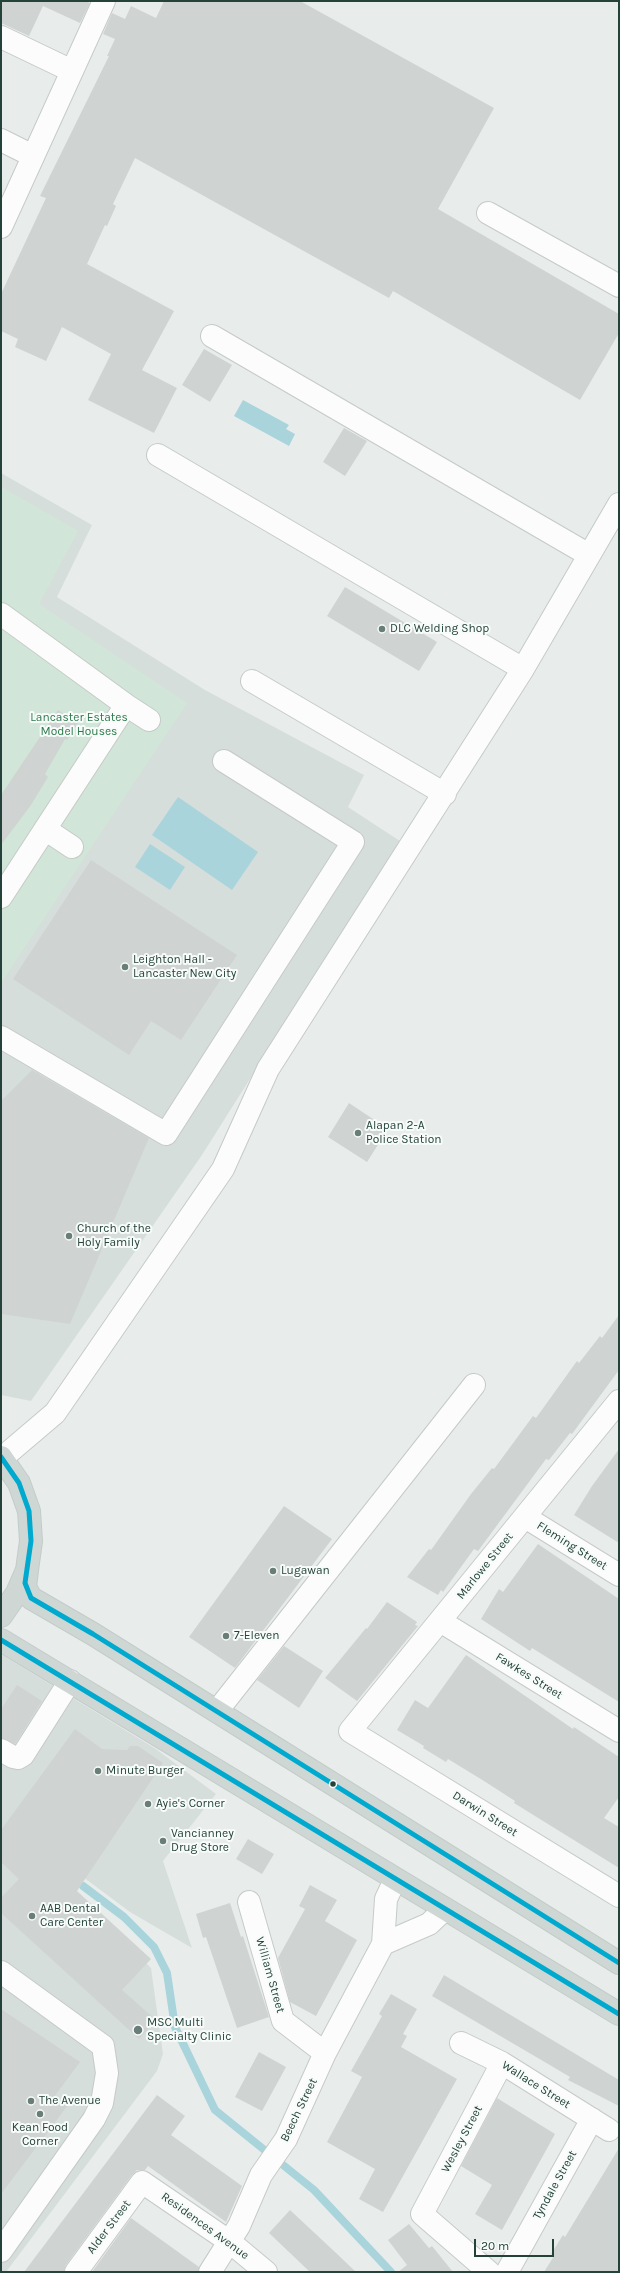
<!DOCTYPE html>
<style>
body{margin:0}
#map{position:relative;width:620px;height:2273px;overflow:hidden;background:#e8edeb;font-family:Karla,sans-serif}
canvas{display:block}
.frame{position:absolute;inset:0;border:2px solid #24423a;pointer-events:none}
.scale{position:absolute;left:474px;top:2239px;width:80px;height:18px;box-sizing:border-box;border:2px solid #24423a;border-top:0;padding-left:5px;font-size:12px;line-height:14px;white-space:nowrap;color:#24423a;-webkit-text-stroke:3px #f7fbf9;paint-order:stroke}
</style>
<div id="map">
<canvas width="620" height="2273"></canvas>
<div class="frame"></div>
<div class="scale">20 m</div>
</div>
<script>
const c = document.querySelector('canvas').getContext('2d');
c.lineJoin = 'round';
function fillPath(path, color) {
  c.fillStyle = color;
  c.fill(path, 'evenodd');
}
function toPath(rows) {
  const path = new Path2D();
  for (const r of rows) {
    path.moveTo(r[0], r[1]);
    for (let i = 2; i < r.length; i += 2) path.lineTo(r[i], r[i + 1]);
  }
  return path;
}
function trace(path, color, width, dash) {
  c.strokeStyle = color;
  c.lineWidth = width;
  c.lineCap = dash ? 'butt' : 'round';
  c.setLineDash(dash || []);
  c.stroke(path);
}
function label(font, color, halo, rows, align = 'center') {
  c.font = font + ' Karla,sans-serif';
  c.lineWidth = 4;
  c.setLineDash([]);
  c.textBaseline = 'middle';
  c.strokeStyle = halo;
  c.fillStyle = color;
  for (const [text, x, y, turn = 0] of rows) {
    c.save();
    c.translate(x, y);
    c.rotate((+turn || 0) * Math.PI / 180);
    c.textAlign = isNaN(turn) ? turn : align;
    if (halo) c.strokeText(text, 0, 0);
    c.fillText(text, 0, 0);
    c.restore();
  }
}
const built = toPath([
 [1,473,92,525,57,597,205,690,364,775,348,807,400,841,202,1155,31,1401,1,1395],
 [1,1655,4,1656,156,1749,216,1794,163,1861,192,1948,130,1912,83,1877,73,1890,151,1968,163,2054,157,2071,6,2272,1,2272]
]);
const green = toPath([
 [1,487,78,531,39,604,187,703,1,983]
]);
const water = toPath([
 [243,400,289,425,286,429,295,434,289,446,234,416],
 [178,797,258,852,232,890,152,835],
 [150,844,185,867,170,890,135,867]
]);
const stream = toPath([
 [83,1886,124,1917,154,1947,167,1973,175,2027,215,2110,314,2190,391,2272]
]);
const building = toPath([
 [1,1,86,1,90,3,80,23,43,6,29,36,1,23],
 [164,1,300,1,494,108,438,209,619,314,619,333,580,400,393,291,389,298,135,158,113,204,116,206,107,226,105,225,87,264,174,311,142,370,177,388,154,433,88,400,111,354,62,327,46,361,15,347,18,339,1,331,1,294,46,198,40,196,109,56,107,56,115,39,103,34,112,13,125,19,131,6,156,18],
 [204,349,232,365,210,402,182,385],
 [344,428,367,441,345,476,323,462],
 [345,587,437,642,419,671,327,616],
 [58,710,78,723,67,740,65,739,45,774,48,777,31,805,1,845,1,795],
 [91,860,237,955,181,1040,151,1021,129,1055,13,979],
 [32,1070,149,1138,70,1324,1,1314,1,1101],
 [349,1103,388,1129,367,1162,328,1137],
 [619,1315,619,1370,572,1434,570,1433,549,1460,546,1459,478,1551,474,1549,443,1592,441,1590,438,1595,407,1577,429,1549,431,1550,471,1494,492,1468,494,1469,533,1416,536,1418,577,1361,579,1363,600,1336,602,1338],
 [619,1449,619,1543,574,1515,592,1486],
 [284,1506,332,1539,235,1668,189,1637],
 [538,1544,619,1599,619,1702,532,1648,530,1651,481,1619,499,1589,503,1592],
 [387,1602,417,1622,415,1625,418,1626,357,1701,325,1678,366,1628,367,1629],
 [284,1646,323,1671,299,1708,257,1680],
 [466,1655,573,1729,574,1727,619,1757,619,1797,604,1818,619,1827,619,1868,514,1803,515,1801,484,1781,448,1759,446,1762,423,1748,424,1746,397,1730,415,1700,428,1708],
 [17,1685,42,1701,15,1744,1,1738,1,1709],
 [75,1729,102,1749,127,1750,130,1746,138,1746,163,1763,77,1891,151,1959,122,1990,156,2020,139,2039,1,1913,1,1898,19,1879,1,1862,1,1830],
 [248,1839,274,1854,262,1874,236,1859],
 [310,1885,337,1900,325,1921,357,1940,316,2016,290,2002,278,1958,305,1909,299,1906],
 [230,1903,241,1937,243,1936,269,2017,237,2028,206,1937,203,1938,196,1914],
 [444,1975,619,2080,619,2106,568,2080,570,2077,543,2061,432,1996],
 [391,1994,417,2009,403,2034,407,2036,401,2047,457,2079,383,2212,359,2199,375,2169,327,2142,362,2077,351,2071,382,2016,379,2014],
 [1,2009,80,2062,54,2097,68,2105,1,2194],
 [259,2052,286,2067,262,2111,235,2097],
 [157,2095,185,2116,171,2135,242,2186,226,2222,148,2166,145,2170,137,2170,132,2175,66,2265,64,2272,24,2272],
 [497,2098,555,2134,502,2230,475,2214,492,2185,461,2166],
 [619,2148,619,2272,544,2272,554,2256,551,2254,563,2235,565,2237],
 [290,2210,335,2252,356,2272,310,2272,269,2233],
 [131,2218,199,2267,198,2272,92,2272],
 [409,2224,429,2248,432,2246,453,2272,398,2272,407,2265,388,2240]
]);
const minor = toPath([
 [1,37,72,71],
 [1,140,33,156],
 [488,213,619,286],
 [1,227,104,1],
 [212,336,589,555],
 [158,455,523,669],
 [1,614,126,705,1,897],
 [252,681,445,794],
 [126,705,149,720],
 [45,829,72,847],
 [1,1037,166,1134,353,842,224,761],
 [619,1401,350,1731,619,1896],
 [2,1458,55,1413,223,1169,268,1069,523,669,619,504],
 [525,1517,619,1575],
 [440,1621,619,1731],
 [217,1711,474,1385],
 [1,1750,13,1757,18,1758,23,1755,70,1681],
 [395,1880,386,1899,383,1944,429,1924,445,1909],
 [249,1902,283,2021,325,2053],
 [1,1972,103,2046,107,2073,102,2103,94,2119,1,2251],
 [461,2043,502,2063,609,2130],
 [76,2272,142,2182,230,2242,266,2272],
 [210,2272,239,2226,261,2175,286,2139,325,2053,383,1944],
 [489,2272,422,2214,502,2063],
 [507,2272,592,2119]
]);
const major = toPath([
 [1,1457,19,1483,29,1511,31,1541,27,1570,17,1593,1,1616],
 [27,1570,25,1587,31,1598,93,1634,619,1963],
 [1,1640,619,2014]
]);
const bus1 = toPath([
 [1,1457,19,1483,29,1511,31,1541,25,1583,31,1598,93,1634,619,1963],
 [1,1640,619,2014]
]);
const markers = [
 [382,629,4,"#697e78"],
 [125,967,4,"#697e78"],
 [358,1133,4,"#697e78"],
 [69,1236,4,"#697e78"],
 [273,1571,4,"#697e78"],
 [226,1636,4,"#697e78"],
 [98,1771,4,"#697e78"],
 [333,1784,3.5,"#24423a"],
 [148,1804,4,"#697e78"],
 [163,1841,4,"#697e78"],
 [32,1916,4,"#697e78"],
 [138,2030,5,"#697e78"],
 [31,2101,4,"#697e78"],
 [40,2114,4,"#697e78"]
];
const poiNames = [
 ["DLC Welding Shop",390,629],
 ["Leighton Hall -",133,960],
 ["Lancaster New City",133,974],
 ["Alapan 2-A",366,1126],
 ["Police Station",366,1140],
 ["Church of the",77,1229],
 ["Holy Family",77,1243],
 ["Lugawan",281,1571],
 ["7-Eleven",234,1636],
 ["Minute Burger",106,1771],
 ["Ayie's Corner",156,1804],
 ["Vancianney",171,1834],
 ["Drug Store",171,1848],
 ["AAB Dental",40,1909],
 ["Care Center",40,1923],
 ["MSC Multi",147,2023],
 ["Specialty Clinic",147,2037],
 ["The Avenue",39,2101],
 ["Kean Food",40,2128,"center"],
 ["Corner",40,2142,"center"]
];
const parkNames = [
 ["Lancaster Estates",79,718],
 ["Model Houses",79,732]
];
const streetNames = [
 ["Fleming Street",572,1546,32],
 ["Marlowe Street",485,1566,-51],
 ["Fawkes Street",529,1676,32],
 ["Darwin Street",485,1814,32],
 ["William Street",270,1975,74],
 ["Wallace Street",536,2085,32],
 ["Beech Street",299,2110,-64],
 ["Wesley Street",462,2139,-62],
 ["Tyndale Street",555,2185,-61],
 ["Residences Avenue",205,2226,36],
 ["Alder Street",109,2227,-53]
];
fillPath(built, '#d6dedb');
fillPath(green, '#d1e6d8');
fillPath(water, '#a9d4db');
trace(stream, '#a9d4db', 8);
fillPath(building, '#cfd4d2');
trace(minor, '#c5cac8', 24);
trace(major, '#c3ccc9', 24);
trace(minor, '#fcfcfc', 22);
trace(major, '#cfd7d5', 22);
trace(bus1, '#00a9ce', 5);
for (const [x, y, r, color] of markers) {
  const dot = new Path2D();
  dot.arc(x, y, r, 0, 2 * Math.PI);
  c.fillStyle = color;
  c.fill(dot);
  trace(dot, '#f7fbf9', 1.5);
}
label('12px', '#24423a', '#f7fbf9', poiNames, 'left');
label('12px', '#2d7a4b', '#f7fbf9', parkNames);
label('12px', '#24423a', '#f7fbf9', streetNames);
</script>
